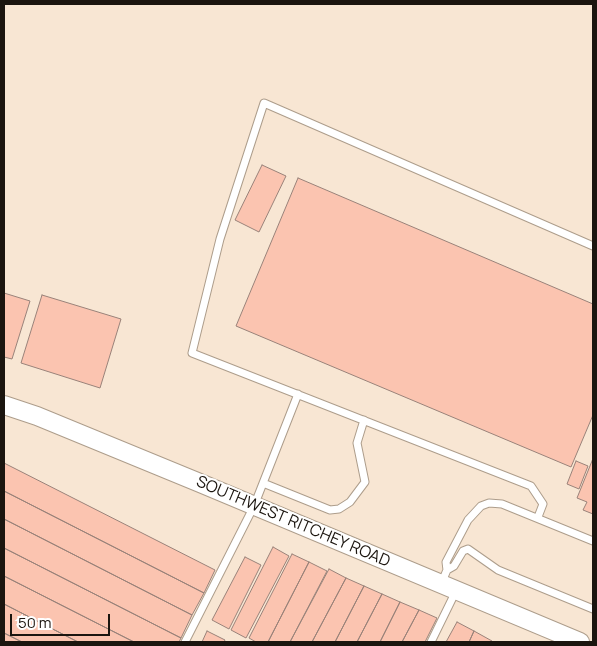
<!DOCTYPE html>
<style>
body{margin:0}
#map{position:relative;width:597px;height:646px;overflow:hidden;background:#f8e6d3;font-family:Manrope,sans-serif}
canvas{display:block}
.frame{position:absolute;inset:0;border:5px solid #1b150f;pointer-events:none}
.scale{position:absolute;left:10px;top:614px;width:100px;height:22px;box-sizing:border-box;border:2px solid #1b150f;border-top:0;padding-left:6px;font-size:15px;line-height:18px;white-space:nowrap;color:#1b150f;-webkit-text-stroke:4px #fff;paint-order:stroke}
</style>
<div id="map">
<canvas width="597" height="646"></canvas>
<div class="frame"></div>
<div class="scale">50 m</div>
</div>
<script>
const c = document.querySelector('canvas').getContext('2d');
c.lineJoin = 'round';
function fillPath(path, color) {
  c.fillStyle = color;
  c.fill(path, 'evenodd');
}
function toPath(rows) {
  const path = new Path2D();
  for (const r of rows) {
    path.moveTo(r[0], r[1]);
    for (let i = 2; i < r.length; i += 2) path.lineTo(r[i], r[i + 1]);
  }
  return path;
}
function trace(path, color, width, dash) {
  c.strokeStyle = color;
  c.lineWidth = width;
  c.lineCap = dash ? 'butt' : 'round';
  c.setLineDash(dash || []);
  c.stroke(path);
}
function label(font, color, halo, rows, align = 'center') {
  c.font = font + ' Manrope,sans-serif';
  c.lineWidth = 4;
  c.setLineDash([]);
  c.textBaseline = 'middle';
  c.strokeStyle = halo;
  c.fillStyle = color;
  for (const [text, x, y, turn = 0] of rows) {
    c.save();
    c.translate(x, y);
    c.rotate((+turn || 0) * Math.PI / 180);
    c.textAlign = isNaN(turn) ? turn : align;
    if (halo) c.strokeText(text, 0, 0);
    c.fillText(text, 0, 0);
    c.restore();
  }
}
const building = toPath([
 [262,165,286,176,259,232,235,220,262,165],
 [298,178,593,304,593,415,571,467,236,326,298,178],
 [4,293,30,301,12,359,4,357,4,293],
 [42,295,121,319,100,388,21,363,42,295],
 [576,461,588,466,579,489,567,484,576,461],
 [592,461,593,462,593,514,583,510,587,502,577,498,592,461],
 [4,463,215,570,204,593,4,491,4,463],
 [4,491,204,593,192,615,4,519,4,491],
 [4,519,192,615,181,638,4,548,4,519],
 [273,547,289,556,246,638,231,630,273,547],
 [4,548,181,638,179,642,134,642,4,576,4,548],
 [292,554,309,562,268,642,256,642,249,638,292,554],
 [245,557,261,565,229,629,212,620,245,557],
 [309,562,327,571,290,642,268,642,309,562],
 [329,569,346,578,312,642,290,642,329,569],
 [4,576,134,642,78,642,4,604,4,576],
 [346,578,364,586,335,642,312,642,346,578],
 [364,586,382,594,357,642,335,642,364,586],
 [382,594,400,602,380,642,357,642,382,594],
 [400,602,419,610,402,642,380,642,400,602],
 [4,604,78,642,22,642,4,633,4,604],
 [419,610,437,618,425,642,402,642,419,610],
 [457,622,474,631,469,642,446,642,457,622],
 [207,631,225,640,224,642,202,642,207,631],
 [474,631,492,641,491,642,469,642,474,631],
 [4,633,22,642,4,642,4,633]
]);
const service = toPath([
 [263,483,330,510,339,509,350,502,365,482,357,443,364,420],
 [538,517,543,504,531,486,192,353,220,239,264,103,593,246],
 [447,570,446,562,468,520,481,506,489,503,502,504,593,541],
 [441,584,447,570,454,566,463,551,468,549,498,570,593,609],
 [185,642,254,506,298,394],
 [431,642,456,591]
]);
const tertiary = toPath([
 [4,405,37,416,200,483,580,642]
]);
const streetNames = [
 ["SOUTHWEST RITCHEY ROAD",293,522,23]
];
fillPath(building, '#fbc4b0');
trace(building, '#998279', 1);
trace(service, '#ad9d8b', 9);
trace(tertiary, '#ad9d8b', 20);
trace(service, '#fff', 7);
trace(tertiary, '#fff', 18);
label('16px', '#1b150f', '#fff', streetNames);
</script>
